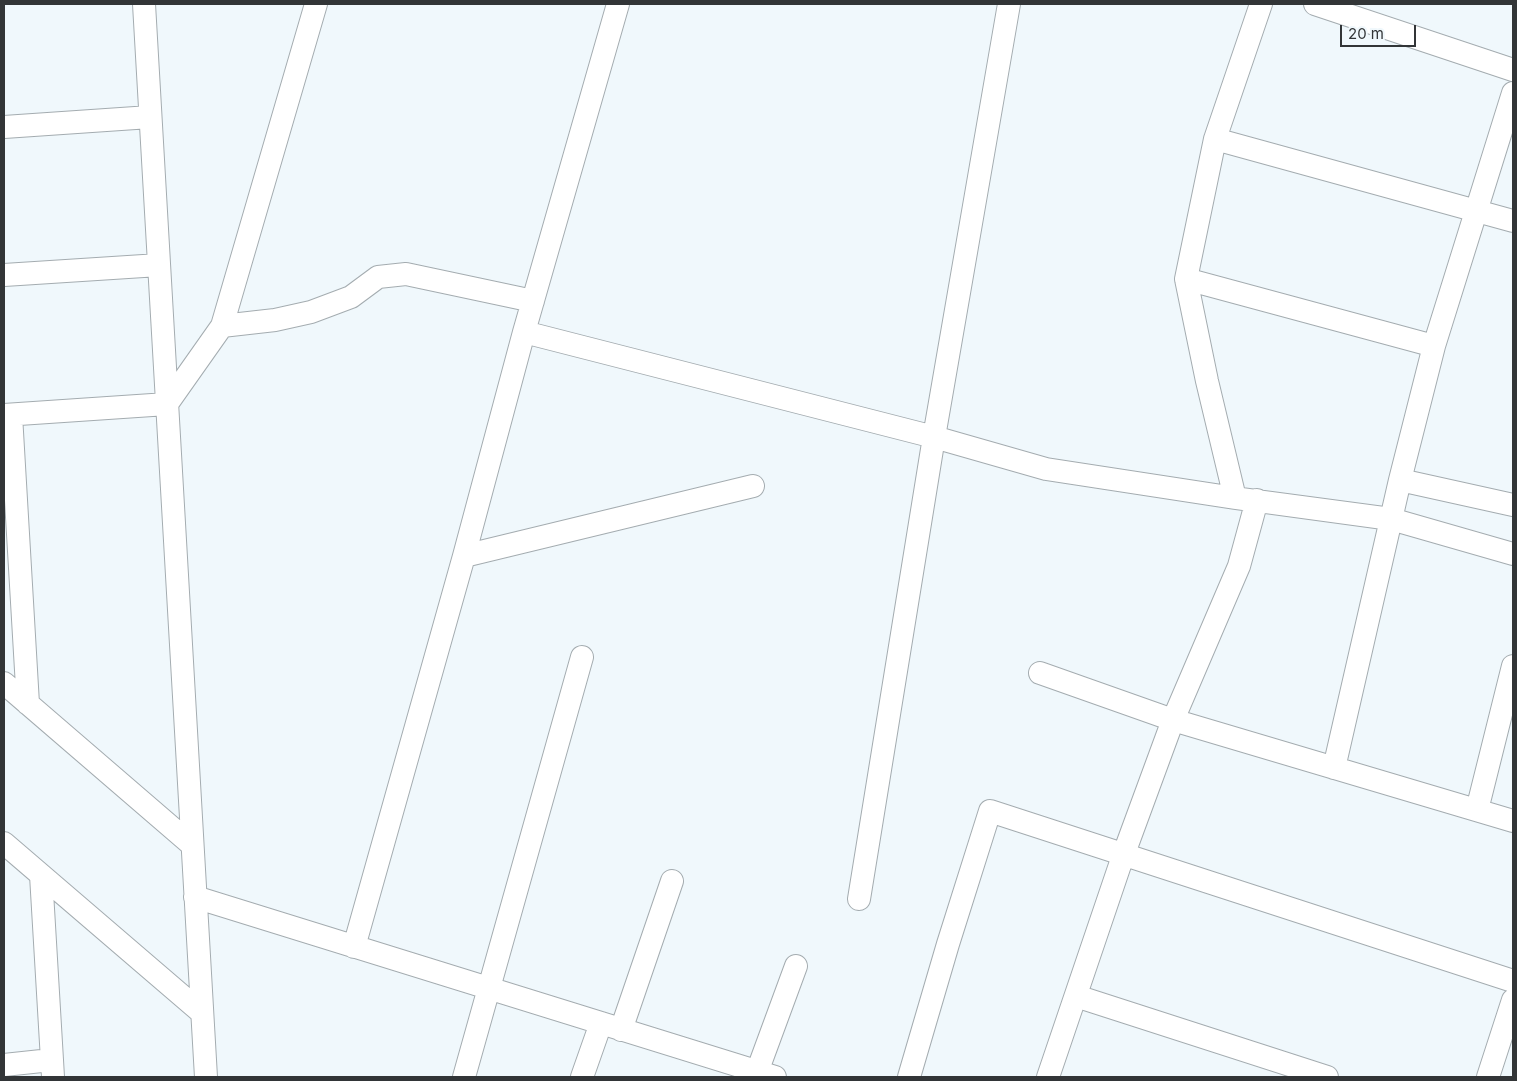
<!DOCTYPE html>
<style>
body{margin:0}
#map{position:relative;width:1517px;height:1081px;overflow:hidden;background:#f0f8fc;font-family:Inter,sans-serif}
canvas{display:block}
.frame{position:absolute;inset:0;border:5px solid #323537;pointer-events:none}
.scale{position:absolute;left:1340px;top:25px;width:76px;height:22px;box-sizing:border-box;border:2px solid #323537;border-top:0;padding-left:6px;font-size:15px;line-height:18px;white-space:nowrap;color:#323537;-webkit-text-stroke:4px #f0f8fc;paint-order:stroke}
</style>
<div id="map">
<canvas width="1517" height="1081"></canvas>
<div class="frame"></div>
<div class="scale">20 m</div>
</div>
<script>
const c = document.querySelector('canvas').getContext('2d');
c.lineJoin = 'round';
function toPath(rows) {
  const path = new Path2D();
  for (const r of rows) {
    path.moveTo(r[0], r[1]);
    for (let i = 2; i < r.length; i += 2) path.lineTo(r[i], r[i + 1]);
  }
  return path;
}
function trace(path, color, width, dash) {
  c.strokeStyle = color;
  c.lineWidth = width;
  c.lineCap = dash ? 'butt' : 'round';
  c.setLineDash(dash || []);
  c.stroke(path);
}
const street = toPath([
 [144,4,206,1077],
 [1315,4,1513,70],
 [4,127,150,117],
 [1215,139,1513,221],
 [4,275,159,265],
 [1186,279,1434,346],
 [222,326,316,4],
 [524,332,934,437,1046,469,1235,498,1391,519,1513,554],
 [4,415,167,404,222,326,275,320,311,312,351,297,378,277,406,274,533,301],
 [11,415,28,704],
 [1400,480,1513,505],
 [1235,498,1207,381,1186,279,1215,139,1261,4],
 [464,556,753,486],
 [1040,673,1173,720,1513,821],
 [4,683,192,845],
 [1334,768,1400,480,1434,346,1513,93],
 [1477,810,1513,666],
 [4,843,202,1013],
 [41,875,53,1077],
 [195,897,775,1077],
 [859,899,934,437,1009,4],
 [354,947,464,556,524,332,618,4],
 [1076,996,1327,1077],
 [621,1030,672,881],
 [4,1065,51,1060],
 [757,1072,796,966],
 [464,1077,582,657],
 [582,1077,601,1023],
 [909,1077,948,944,990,811,1513,981],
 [1048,1077,1123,856,1173,720,1239,566,1257,500],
 [1488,1077,1513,1000]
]);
trace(street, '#a4acb0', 24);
trace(street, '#fff', 22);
</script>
